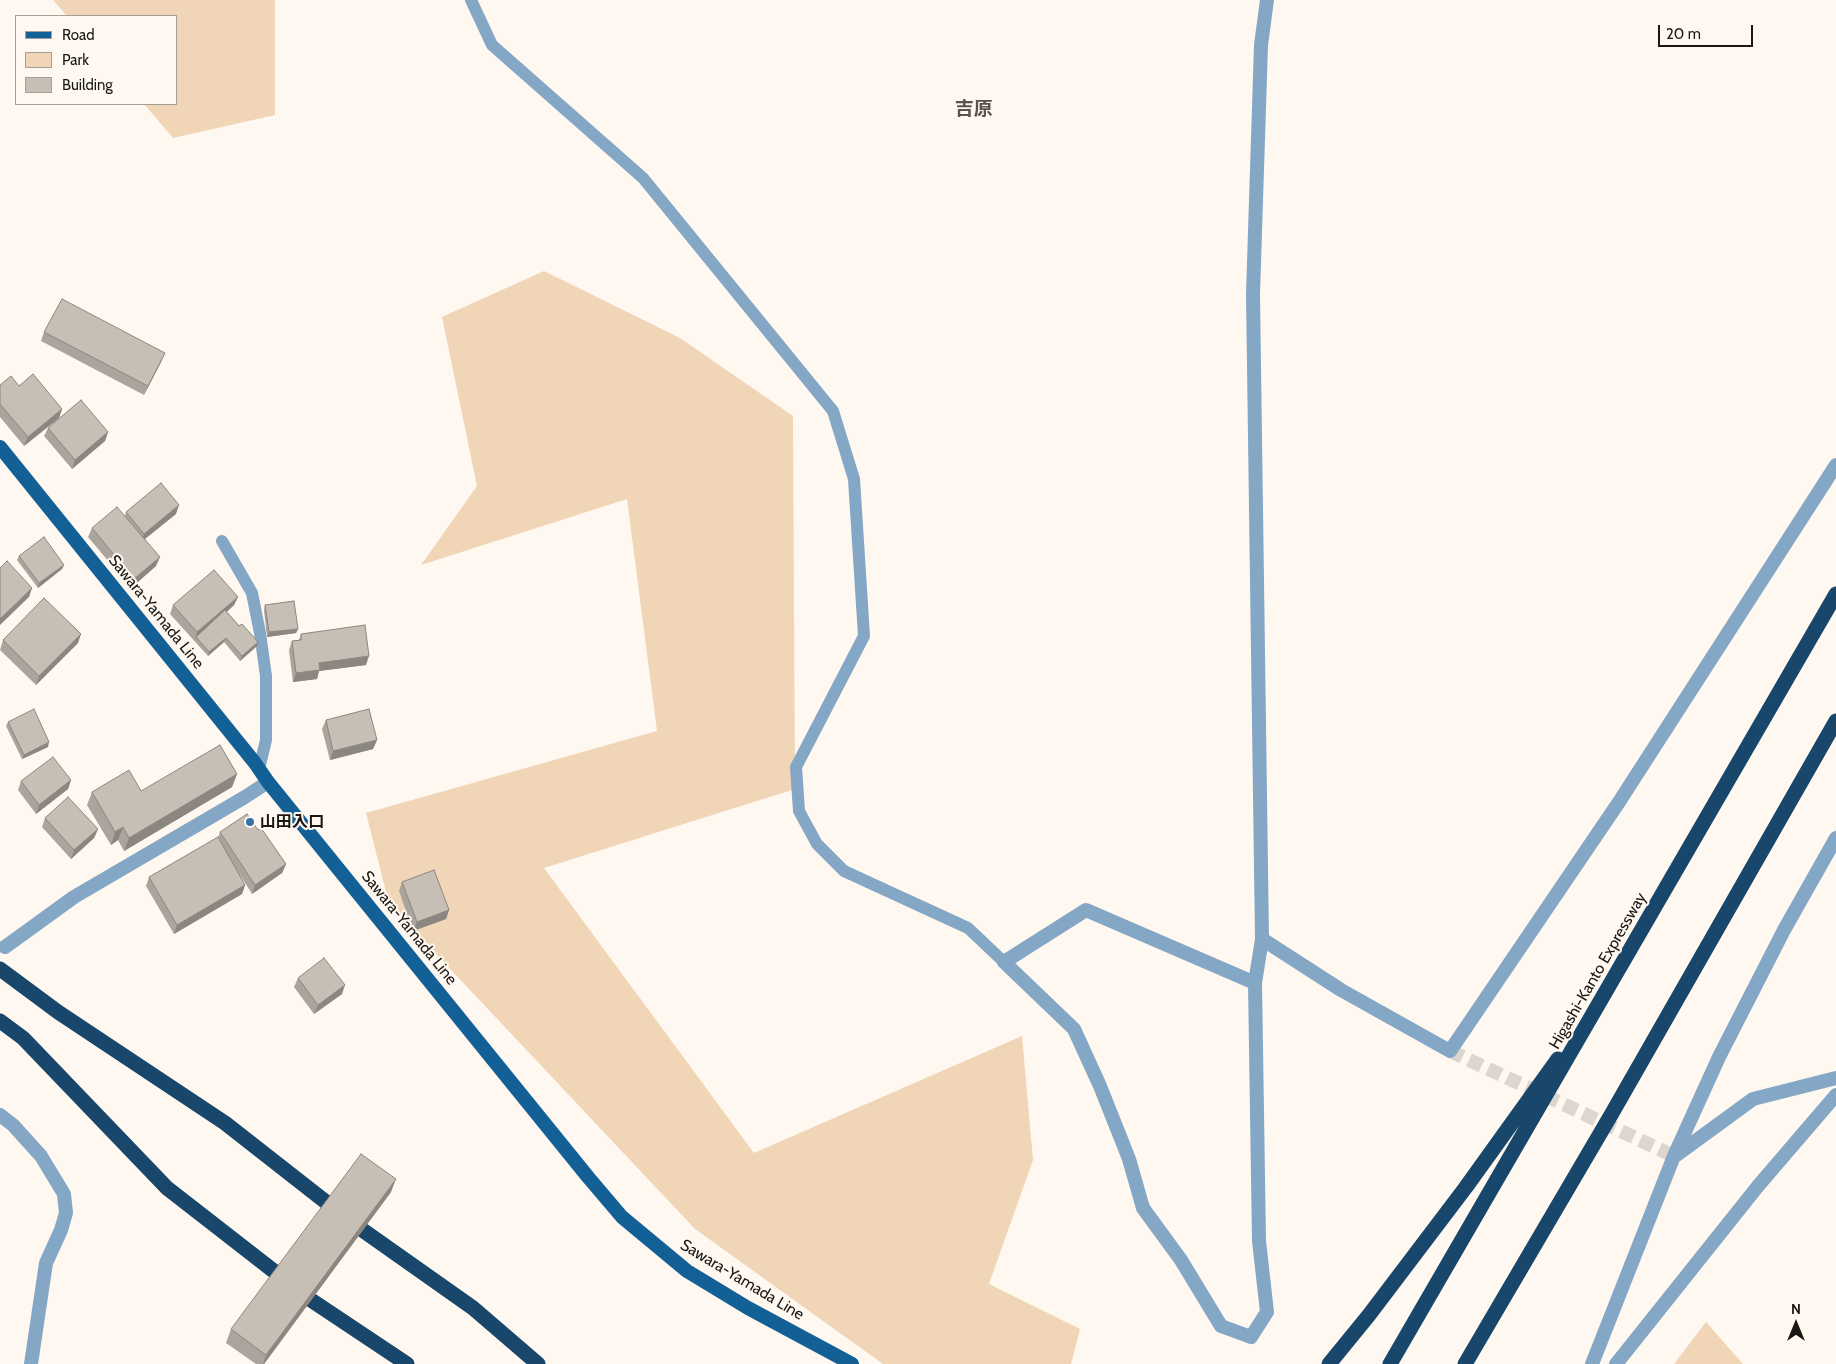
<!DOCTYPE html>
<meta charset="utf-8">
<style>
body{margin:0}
#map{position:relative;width:1836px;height:1364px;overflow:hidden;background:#fff8f0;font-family:Cabin,sans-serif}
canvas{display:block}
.legend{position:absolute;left:15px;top:15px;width:162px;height:90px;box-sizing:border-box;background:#fff8f0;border:1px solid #a39e98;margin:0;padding:6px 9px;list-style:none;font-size:15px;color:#1a1714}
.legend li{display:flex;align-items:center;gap:10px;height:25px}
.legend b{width:25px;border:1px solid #a39e98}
.north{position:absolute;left:1771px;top:1299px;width:50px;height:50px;-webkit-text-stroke:4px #fff8f0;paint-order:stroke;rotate:0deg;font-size:14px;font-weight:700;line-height:20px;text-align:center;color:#1a1714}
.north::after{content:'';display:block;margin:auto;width:18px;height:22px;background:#1a1714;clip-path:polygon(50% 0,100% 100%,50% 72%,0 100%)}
.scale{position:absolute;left:1658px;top:25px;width:95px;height:22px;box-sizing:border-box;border:2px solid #1a1714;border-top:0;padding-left:6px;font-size:15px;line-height:18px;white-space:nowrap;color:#1a1714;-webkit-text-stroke:4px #fff8f0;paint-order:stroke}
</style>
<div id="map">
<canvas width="1836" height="1364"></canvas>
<ul class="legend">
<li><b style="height:6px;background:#136097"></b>Road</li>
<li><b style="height:14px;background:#f0d5b7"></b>Park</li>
<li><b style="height:14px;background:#c7bfb6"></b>Building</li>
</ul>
<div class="north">N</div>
<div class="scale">20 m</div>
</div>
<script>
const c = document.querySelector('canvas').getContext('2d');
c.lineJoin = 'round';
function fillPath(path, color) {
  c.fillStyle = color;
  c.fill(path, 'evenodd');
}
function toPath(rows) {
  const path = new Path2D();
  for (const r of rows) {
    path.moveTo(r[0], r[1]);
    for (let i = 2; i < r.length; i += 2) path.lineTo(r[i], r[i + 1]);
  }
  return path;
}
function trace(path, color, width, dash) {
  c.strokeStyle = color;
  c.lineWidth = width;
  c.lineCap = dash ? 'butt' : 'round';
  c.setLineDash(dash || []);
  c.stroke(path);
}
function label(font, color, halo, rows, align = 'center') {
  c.font = font + ' Cabin,"Noto Sans JP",sans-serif';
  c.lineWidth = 4;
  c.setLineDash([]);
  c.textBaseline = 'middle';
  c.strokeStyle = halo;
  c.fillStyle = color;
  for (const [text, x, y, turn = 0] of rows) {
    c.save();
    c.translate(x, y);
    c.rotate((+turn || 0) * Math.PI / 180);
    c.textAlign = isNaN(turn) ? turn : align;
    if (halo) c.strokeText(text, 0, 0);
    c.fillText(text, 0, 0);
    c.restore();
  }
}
const green = toPath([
 [53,0,275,0,275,115,173,138,144,104,176,104,176,16,67,16],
 [544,271,680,338,793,416,795,789,544,868,754,1153,1022,1036,1033,1160,989,1284,1080,1329,1071,1364,883,1364,695,1229,389,904,366,813,657,731,627,499,421,565,477,486,442,317],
 [1706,1322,1743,1364,1674,1364]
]);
const minorTunnel = toPath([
 [1450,1051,1674,1156]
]);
const service = toPath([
 [471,0,492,45,643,178,833,411,854,479,864,636,796,767,799,811,817,844,844,871,968,928,1004,962],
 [222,541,252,593,260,633,266,676,266,740,259,769]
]);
const minor = toPath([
 [1262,939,1341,990,1450,1051,1619,802,1836,465],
 [5,947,74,897,245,797,268,782],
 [1255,983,1086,910,1004,962,1074,1029,1100,1086,1129,1159,1143,1208,1181,1260,1221,1326,1251,1337,1267,1312,1259,1241,1255,983,1262,939,1253,294,1261,45,1267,0],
 [0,1115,13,1125,41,1156,64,1194,66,1213,61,1230,46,1263,31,1364],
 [1675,1156,1753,1099,1836,1078],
 [1592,1364,1674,1156,1719,1057,1784,930,1836,838],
 [1616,1364,1758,1186,1836,1095]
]);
const primary = toPath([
 [0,447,255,763,268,782,588,1177,622,1217,687,1271,748,1308,852,1364]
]);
const motorway = toPath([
 [0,969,58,1012,225,1123,354,1224,473,1308,538,1364],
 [0,1021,23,1038,167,1188,311,1300,407,1364],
 [1329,1364,1369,1315,1466,1187,1558,1059],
 [1390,1364,1836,594],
 [1465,1364,1611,1115,1836,721]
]);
const wall = toPath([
 [44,332,165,353,161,362,144,395,41,341],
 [0,385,19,386,62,409,59,418,24,446,0,417],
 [48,428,108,432,105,441,72,469,44,436],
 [126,512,176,514,145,539,156,566,131,588,88,537,92,528,125,516],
 [19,556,64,565,62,569,38,588,17,560],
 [238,597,234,605,227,612,257,646,240,661,224,642,208,656,170,614,173,605],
 [265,605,298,629,296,633,267,637,264,610],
 [301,634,366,665,319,671,317,679,293,682,289,650,292,641,299,640],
 [3,640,78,643,36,685,0,650],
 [326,720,377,740,373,749,330,760,322,729],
 [8,722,48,747,22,759,6,726],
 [237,774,232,787,124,851,118,840,111,845,87,805,92,792,141,791],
 [71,780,68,789,36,814,18,790,21,781],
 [45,818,98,829,94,838,71,859,42,827],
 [258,830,286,864,282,873,252,894,239,873,245,885,242,894,174,934,146,886,149,877,218,838,220,832],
 [402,882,449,910,446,919,413,931,399,891],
 [298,978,342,994,314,1014,294,987],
 [391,1192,264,1364,256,1364,226,1343,231,1329]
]);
const shadedWall = toPath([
 [165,353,161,362,144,395,148,386],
 [62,409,59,418,24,446,28,437],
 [108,432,105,441,72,469,75,460],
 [179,505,176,514,141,542,144,534],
 [160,557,156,566,131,588,134,579],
 [64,565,62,569,38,588,39,583],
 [32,588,29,597,0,625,0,619],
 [238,597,234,605,197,638,196,637,197,632],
 [298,629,296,633,267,637,269,632],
 [81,634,78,643,36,685,39,676],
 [226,638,224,642,208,656,209,652],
 [258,642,257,646,240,661,242,656],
 [369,656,366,665,319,671,317,679,293,682,296,673,319,663],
 [377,740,373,749,330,760,333,751],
 [49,742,48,747,22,759,24,755],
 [237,774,232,787,124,851,129,838],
 [71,780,68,789,36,814,39,805],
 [123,827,118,840,111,845,115,832],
 [98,829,94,838,71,859,74,850],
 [286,864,282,873,252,894,255,885],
 [245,885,242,894,174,934,177,925],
 [449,910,446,919,413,931,417,922],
 [345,985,342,994,314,1014,318,1005],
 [396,1179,391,1192,264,1364,263,1364,266,1355]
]);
const building = toPath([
 [62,299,165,353,148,386,44,332,62,299],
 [33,374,62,409,28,437,0,404,0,385,11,376,19,386,33,374],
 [81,400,108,432,75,460,48,428,81,400],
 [161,483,179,505,144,534,126,512,161,483],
 [117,507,160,557,134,579,92,528,117,507],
 [44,537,64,565,39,583,19,556,44,537],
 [7,561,32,588,0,619,0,568,7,561],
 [214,570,238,597,197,632,173,605,214,570],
 [44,598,81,634,39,676,3,640,44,598],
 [294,601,298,629,269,632,265,605,294,601],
 [225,610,239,626,242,624,258,642,242,656,226,638,209,652,196,637,225,610],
 [365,625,369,656,319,663,320,670,296,673,292,641,301,640,301,634,365,625],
 [34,709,49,742,24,755,8,722,34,709],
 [369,709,377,740,333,751,326,720,369,709],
 [220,745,237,774,129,838,123,827,115,832,92,792,129,770,141,791,220,745],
 [53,757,71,780,39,805,21,781,53,757],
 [68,797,98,829,74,850,45,818,68,797],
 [247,814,258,830,261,828,286,864,255,885,220,832,247,814],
 [218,837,245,885,177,925,149,877,218,837],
 [434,870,449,910,417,922,402,882,434,870],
 [324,958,345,985,318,1005,298,978,324,958],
 [361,1154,396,1179,266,1355,231,1329,361,1154]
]);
const markers = [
 [250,822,5,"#3174aa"]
];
const streetNames = [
 ["Sawara-Yamada Line",156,612,51],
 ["Sawara-Yamada Line",409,928,51],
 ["Higashi-Kanto Expressway",1598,971,-60],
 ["Sawara-Yamada Line",742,1280,31]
];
const poiNames = [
 ["山田入口",260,822]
];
const quarterNames = [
 ["吉原",974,109]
];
fillPath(green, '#f0d5b7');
trace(minorTunnel, '#ddd6cf', 14, [14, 7]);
trace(service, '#84a7c6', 12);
trace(minor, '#84a7c6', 14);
trace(primary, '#136097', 14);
trace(motorway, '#18476b', 15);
fillPath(wall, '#aba49d');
fillPath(shadedWall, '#8b867f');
fillPath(building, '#c7bfb6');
trace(building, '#8b867f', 1);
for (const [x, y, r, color] of markers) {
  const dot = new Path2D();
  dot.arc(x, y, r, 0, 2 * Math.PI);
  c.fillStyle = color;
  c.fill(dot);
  trace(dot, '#fff8f0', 2);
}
label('16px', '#1a1714', '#fff8f0', streetNames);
label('bold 16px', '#1a1714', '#fff8f0', poiNames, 'left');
label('bold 19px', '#5a534b', '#fff8f0', quarterNames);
</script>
